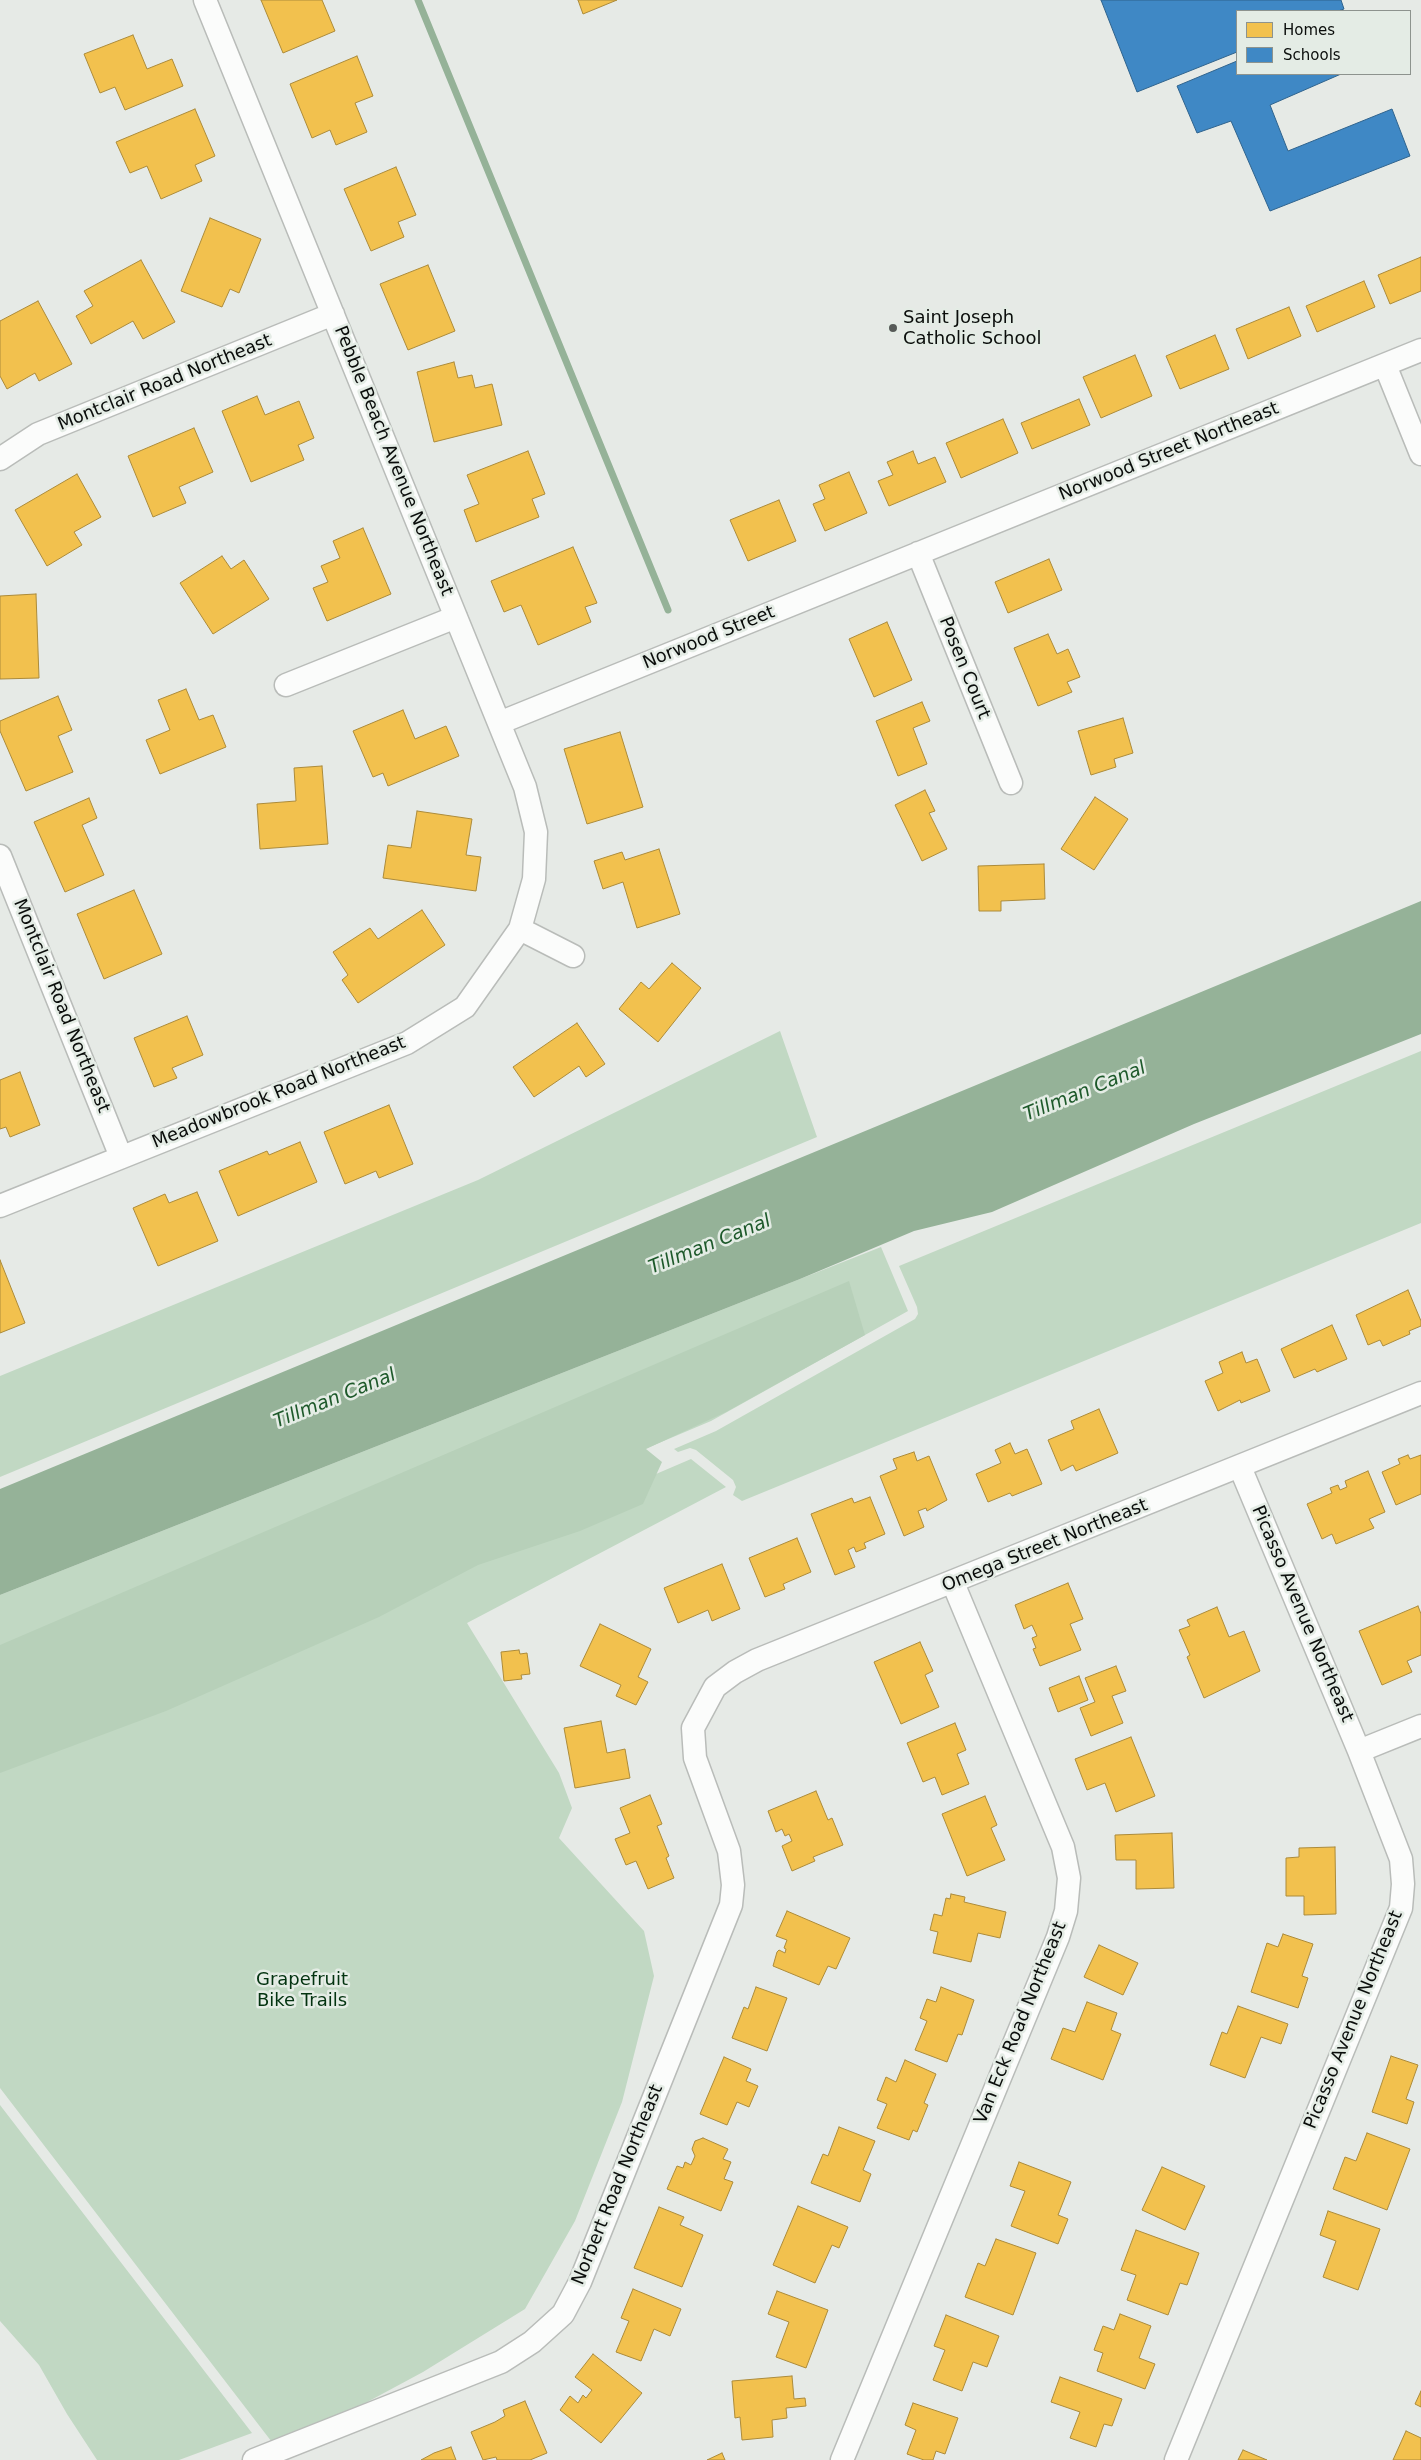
<!DOCTYPE html>
<style>
body{margin:0}
#map{position:relative;width:1421px;height:2460px;overflow:hidden;background:#e6eae6;font-family:"DejaVu Sans",sans-serif}
canvas{display:block}
.legend{position:absolute;left:1236px;top:10px;width:175px;height:65px;box-sizing:border-box;background:#e4ece5;border:1px solid #8d938e;margin:0;padding:6px 9px;list-style:none;font-size:15px;color:#0a0d0b}
.legend li{display:flex;align-items:center;gap:10px;height:25px}
.legend b{width:25px;border:1px solid #8d938e}
</style>
<div id="map">
<canvas width="1421" height="2460"></canvas>
<ul class="legend">
<li><b style="height:14px;background:#f2c14e"></b>Homes</li>
<li><b style="height:14px;background:#3f88c5"></b>Schools</li>
</ul>
</div>
<script>
const c = document.querySelector('canvas').getContext('2d');
c.lineJoin = 'round';
function fillPath(path, color) {
  c.fillStyle = color;
  c.fill(path, 'evenodd');
}
function toPath(rows) {
  const path = new Path2D();
  for (const r of rows) {
    path.moveTo(r[0], r[1]);
    for (let i = 2; i < r.length; i += 2) path.lineTo(r[i], r[i + 1]);
  }
  return path;
}
function trace(path, color, width, dash) {
  c.strokeStyle = color;
  c.lineWidth = width;
  c.lineCap = dash ? 'butt' : 'round';
  c.setLineDash(dash || []);
  c.stroke(path);
}
function label(font, color, halo, rows, align = 'center') {
  c.font = font + ' "DejaVu Sans",sans-serif';
  c.lineWidth = 5;
  c.setLineDash([]);
  c.textBaseline = 'middle';
  c.strokeStyle = halo;
  c.fillStyle = color;
  for (const [text, x, y, turn = 0] of rows) {
    c.save();
    c.translate(x, y);
    c.rotate((+turn || 0) * Math.PI / 180);
    c.textAlign = isNaN(turn) ? turn : align;
    if (halo) c.strokeText(text, 0, 0);
    c.fillText(text, 0, 0);
    c.restore();
  }
}
const green = toPath([
 [780,1031,817,1137,0,1477,0,1376,478,1180],
 [1421,1051,1421,1223,742,1501,733,1495,736,1487,733,1480,696,1450,690,1448,678,1452,674,1449,716,1431,915,1319,918,1314,917,1307,899,1266],
 [881,1247,908,1311,711,1421,614,1462,649,1477,691,1459,726,1487,467,1623,559,1773,572,1808,559,1838,644,1931,654,1976,622,2102,575,2221,525,2309,423,2372,278,2450,0,2088,0,1595],
 [0,2105,252,2433,179,2460,97,2460,67,2414,39,2365,0,2321]
]);
const forest = toPath([
 [849,1281,865,1335,726,1412,646,1449,662,1462,643,1504,580,1531,478,1565,379,1617,166,1711,0,1773,0,1645]
]);
const water = toPath([
 [1421,901,1421,1034,1194,1124,992,1212,914,1231,800,1279,0,1595,0,1489]
]);
const homes = toPath([
 [261,0,322,0,335,31,283,53,261,0],
 [578,0,617,0,583,14,578,0],
 [133,35,147,69,172,59,183,86,125,110,115,87,100,93,84,54,133,35],
 [357,56,373,96,355,103,367,132,336,145,330,130,312,138,290,84,357,56],
 [195,109,215,156,195,165,202,181,161,199,147,166,130,173,116,142,195,109],
 [396,167,416,215,398,222,404,237,371,251,344,189,396,167],
 [210,218,261,239,239,293,230,289,222,307,181,291,210,218],
 [1421,257,1421,291,1390,304,1378,275,1421,257],
 [141,260,175,322,143,339,133,321,91,344,76,316,93,306,84,291,141,260],
 [428,265,455,331,408,350,380,284,428,265],
 [1364,281,1375,307,1317,332,1306,306,1364,281],
 [38,301,72,364,39,381,35,373,7,389,0,376,0,321,38,301],
 [1289,307,1301,336,1248,359,1236,329,1289,307],
 [1215,335,1229,369,1180,389,1166,356,1215,335],
 [1135,355,1152,396,1101,418,1083,377,1135,355],
 [454,362,458,378,472,375,475,388,492,384,502,425,434,442,417,372,454,362],
 [257,396,265,415,299,401,314,438,298,445,304,460,251,482,222,411,257,396],
 [1079,399,1090,425,1032,449,1021,423,1079,399],
 [1003,419,1018,453,961,478,946,443,1003,419],
 [194,428,213,472,179,487,186,503,153,517,128,456,194,428],
 [528,451,545,494,532,499,539,517,476,542,464,510,479,504,467,475,528,451],
 [913,451,918,464,935,457,946,482,889,506,878,481,893,475,887,462,913,451],
 [849,472,867,513,825,531,813,504,825,499,819,485,849,472],
 [77,474,101,517,74,532,82,545,47,566,15,510,77,474],
 [779,500,796,541,748,561,730,520,779,500],
 [363,528,391,594,327,621,313,588,328,582,321,566,340,558,333,541,363,528],
 [573,547,597,603,585,607,591,622,538,645,521,605,504,612,491,581,573,547],
 [222,556,231,569,244,560,269,599,213,634,180,583,222,556],
 [1049,559,1062,590,1008,613,995,582,1049,559],
 [36,594,39,678,0,679,0,596,36,594],
 [887,622,912,680,874,697,849,639,887,622],
 [1048,634,1057,654,1068,649,1080,677,1067,682,1072,692,1038,706,1014,648,1048,634],
 [186,689,199,720,213,715,226,747,160,774,146,740,170,730,158,700,186,689],
 [58,696,72,730,58,736,73,772,26,791,0,731,0,721,58,696],
 [922,702,930,721,913,728,927,764,898,776,876,721,922,702],
 [403,710,415,739,446,726,459,756,388,786,383,773,373,777,353,731,403,710],
 [1123,718,1133,753,1114,759,1116,767,1091,775,1078,731,1123,718],
 [620,732,643,807,587,824,564,749,620,732],
 [322,766,328,844,260,849,257,804,296,801,294,768,322,766],
 [925,790,935,811,929,813,947,849,922,861,895,805,925,790],
 [1095,797,1128,819,1094,870,1061,849,1095,797],
 [89,798,97,818,82,825,104,875,65,892,34,822,89,798],
 [417,811,472,819,466,855,481,857,476,891,383,878,388,845,411,848,417,811],
 [659,849,680,914,637,928,623,882,603,889,594,861,622,852,625,860,659,849],
 [1044,864,1045,899,1001,901,1001,911,979,911,978,866,1044,864],
 [134,890,162,954,104,979,77,914,134,890],
 [422,910,445,945,358,1003,342,980,348,975,333,952,370,928,378,939,422,910],
 [672,963,701,988,658,1042,619,1009,641,982,649,989,672,963],
 [187,1016,203,1055,172,1068,177,1078,154,1087,134,1038,187,1016],
 [577,1023,605,1064,586,1077,579,1066,534,1097,513,1067,577,1023],
 [20,1072,40,1125,10,1137,6,1127,0,1129,0,1080,20,1072],
 [389,1105,413,1164,379,1178,376,1171,345,1184,324,1132,389,1105],
 [300,1142,317,1182,238,1216,219,1171,267,1151,269,1155,300,1142],
 [197,1192,218,1241,158,1266,133,1208,165,1194,169,1203,197,1192],
 [0,1260,25,1323,0,1333,0,1260],
 [1408,1290,1421,1321,1421,1326,1409,1331,1410,1334,1383,1346,1380,1340,1368,1345,1356,1315,1408,1290],
 [1332,1325,1347,1359,1317,1372,1315,1369,1294,1378,1281,1349,1332,1325],
 [1242,1352,1246,1363,1257,1359,1270,1391,1241,1403,1240,1400,1218,1411,1205,1381,1223,1373,1219,1362,1242,1352],
 [1099,1409,1118,1453,1076,1471,1073,1465,1061,1471,1048,1440,1074,1429,1071,1421,1099,1409],
 [1010,1443,1015,1454,1027,1449,1042,1484,1012,1496,1010,1493,988,1502,976,1474,1001,1463,995,1450,1010,1443],
 [914,1452,917,1461,929,1456,947,1500,927,1511,926,1508,918,1511,924,1527,904,1536,880,1476,897,1469,893,1459,914,1452],
 [1408,1455,1410,1459,1421,1455,1421,1494,1396,1505,1382,1472,1400,1464,1398,1459,1408,1455],
 [1368,1471,1385,1512,1369,1519,1374,1528,1336,1544,1332,1534,1322,1539,1307,1504,1332,1493,1330,1488,1338,1485,1340,1490,1347,1487,1345,1481,1368,1471],
 [870,1497,885,1534,864,1543,866,1548,856,1552,854,1547,848,1550,855,1567,835,1575,811,1514,852,1498,854,1503,870,1497],
 [797,1538,811,1572,783,1584,785,1589,765,1597,749,1558,797,1538],
 [722,1564,740,1609,712,1621,708,1610,678,1623,664,1588,722,1564],
 [1068,1583,1083,1619,1070,1624,1081,1650,1040,1666,1033,1649,1036,1648,1032,1638,1037,1636,1032,1625,1024,1629,1015,1605,1068,1583],
 [1418,1606,1421,1614,1421,1655,1407,1661,1412,1672,1382,1685,1359,1631,1418,1606],
 [1217,1607,1229,1637,1244,1631,1260,1671,1204,1698,1187,1657,1190,1655,1179,1630,1190,1626,1187,1620,1217,1607],
 [600,1624,651,1649,638,1677,648,1682,636,1705,616,1696,621,1685,580,1666,600,1624],
 [920,1642,933,1671,925,1675,939,1707,901,1724,874,1662,920,1642],
 [519,1650,520,1654,527,1653,530,1674,521,1675,522,1679,504,1681,501,1652,519,1650],
 [1116,1666,1126,1691,1112,1696,1123,1723,1091,1736,1080,1708,1095,1702,1085,1678,1116,1666],
 [1079,1676,1088,1700,1058,1712,1049,1688,1079,1676],
 [601,1721,607,1753,625,1749,630,1778,575,1788,564,1728,601,1721],
 [955,1723,966,1750,957,1754,969,1784,942,1795,935,1777,923,1782,907,1743,955,1723],
 [1131,1737,1155,1796,1116,1812,1105,1783,1087,1790,1075,1759,1131,1737],
 [816,1791,828,1820,832,1818,843,1845,813,1857,815,1861,792,1871,782,1846,792,1841,789,1834,785,1836,782,1829,776,1832,768,1811,816,1791],
 [650,1795,662,1824,657,1826,669,1856,666,1858,674,1878,648,1889,636,1861,626,1865,615,1839,630,1833,620,1808,650,1795],
 [985,1796,997,1825,991,1828,1005,1860,967,1876,942,1814,985,1796],
 [1172,1833,1174,1888,1136,1889,1136,1860,1116,1860,1115,1835,1172,1833],
 [1335,1847,1336,1914,1304,1915,1304,1896,1286,1896,1286,1858,1299,1857,1299,1848,1335,1847],
 [951,1894,965,1897,964,1902,1006,1912,1000,1938,978,1933,971,1962,933,1953,938,1932,930,1930,934,1914,942,1916,946,1898,950,1899,951,1894],
 [787,1911,850,1938,836,1969,828,1966,819,1985,773,1966,777,1952,779,1950,785,1953,786,1949,784,1948,787,1940,776,1936,787,1911],
 [1283,1934,1313,1944,1302,1976,1308,1978,1298,2008,1251,1992,1267,1943,1278,1947,1283,1934],
 [1099,1945,1138,1963,1123,1995,1084,1977,1099,1945],
 [756,1987,787,1998,767,2051,732,2038,744,2007,748,2009,756,1987],
 [941,1987,974,2000,962,2035,958,2034,947,2062,915,2050,927,2021,920,2018,927,1999,936,2002,941,1987],
 [1087,2002,1117,2013,1111,2030,1121,2034,1103,2080,1051,2059,1063,2028,1075,2032,1087,2002],
 [1238,2006,1288,2024,1281,2044,1261,2037,1245,2078,1210,2065,1222,2032,1227,2034,1238,2006],
 [1391,2056,1418,2065,1406,2099,1414,2102,1407,2124,1372,2112,1391,2056],
 [724,2057,751,2069,746,2081,758,2086,749,2107,737,2102,727,2125,700,2114,724,2057],
 [905,2060,936,2074,924,2103,928,2105,917,2132,913,2130,909,2140,877,2128,887,2104,877,2100,886,2077,896,2082,905,2060],
 [839,2127,875,2141,863,2170,871,2174,860,2202,811,2183,823,2154,828,2156,839,2127],
 [1367,2133,1410,2149,1387,2210,1333,2189,1345,2157,1356,2161,1367,2133],
 [703,2138,728,2149,723,2159,731,2162,724,2179,733,2182,721,2211,667,2189,677,2166,683,2168,685,2162,691,2165,695,2156,692,2149,695,2141,703,2138],
 [1019,2162,1071,2182,1058,2215,1068,2219,1058,2244,1011,2226,1025,2191,1010,2186,1019,2162],
 [1162,2167,1205,2186,1185,2230,1142,2210,1162,2167],
 [798,2206,848,2227,839,2248,832,2245,815,2283,773,2265,798,2206],
 [659,2207,684,2217,680,2225,703,2235,682,2287,634,2268,659,2207],
 [1328,2211,1380,2229,1358,2290,1323,2277,1336,2241,1320,2235,1328,2211],
 [1136,2230,1199,2253,1187,2285,1180,2283,1168,2315,1127,2300,1136,2275,1121,2270,1136,2230],
 [996,2239,1036,2253,1013,2315,965,2297,978,2263,985,2266,996,2239],
 [633,2289,681,2309,670,2336,654,2329,641,2361,616,2352,629,2321,621,2318,633,2289],
 [777,2291,828,2310,806,2368,776,2357,789,2322,768,2314,777,2291],
 [1120,2314,1151,2326,1139,2358,1155,2364,1145,2389,1097,2371,1103,2353,1094,2350,1103,2326,1114,2330,1120,2314],
 [946,2315,999,2336,987,2367,973,2362,962,2391,933,2380,945,2350,934,2346,946,2315],
 [593,2354,642,2393,601,2443,560,2410,570,2396,578,2403,583,2395,586,2398,592,2390,575,2377,593,2354],
 [792,2376,794,2399,805,2398,806,2406,786,2408,787,2418,772,2420,773,2437,742,2440,740,2417,735,2418,732,2381,792,2376],
 [1060,2377,1122,2399,1112,2426,1104,2424,1096,2447,1070,2438,1080,2412,1051,2402,1060,2377],
 [1421,2391,1421,2407,1415,2404,1421,2391],
 [525,2401,547,2453,530,2460,497,2460,496,2457,483,2460,471,2432,495,2422,505,2416,503,2410,525,2401],
 [913,2403,958,2418,945,2454,936,2451,933,2460,924,2460,907,2454,916,2430,905,2425,913,2403],
 [1406,2431,1421,2438,1421,2460,1393,2460,1406,2431],
 [451,2447,456,2460,421,2460,434,2453,451,2447],
 [1243,2450,1267,2460,1238,2460,1243,2450],
 [722,2453,725,2460,707,2460,722,2453]
]);
const schools = toPath([
 [1101,0,1341,0,1344,9,1338,11,1237,11,1237,52,1137,92,1101,0],
 [1237,61,1237,74,1341,74,1270,105,1288,151,1392,109,1410,156,1270,211,1231,121,1197,133,1177,86,1237,61]
]);
const stream = toPath([
 [418,0,668,610]
]);
const minor = toPath([
 [1385,365,1421,454],
 [0,459,38,434,333,314],
 [918,553,1011,783],
 [286,685,456,617],
 [499,723,1421,350],
 [0,856,121,1157],
 [520,929,573,956],
 [0,1206,407,1043,465,1007,520,929,534,879,536,832,525,787,205,0],
 [1359,1751,1421,1726],
 [254,2460,501,2362,532,2342,563,2314,580,2282,731,1905,733,1885,729,1851,695,1758,693,1728,715,1687,735,1672,757,1660,1421,1393],
 [842,2460,1058,1937,1066,1911,1069,1878,1063,1847,953,1583],
 [1176,2460,1401,1908,1403,1884,1401,1859,1359,1751,1240,1467]
]);
const markers = [
 [893,328,5,"#575a58"]
];
const poiNames = [
 ["Saint Joseph",903,318],
 ["Catholic School",903,339]
];
const streetNames = [
 ["Montclair Road Northeast",165,383,-22],
 ["Norwood Street Northeast",1169,452,-22],
 ["Pebble Beach Avenue Northeast",393,461,68],
 ["Norwood Street",709,638,-22],
 ["Posen Court",964,668,68],
 ["Montclair Road Northeast",61,1006,68],
 ["Meadowbrook Road Northeast",279,1093,-22],
 ["Omega Street Northeast",1045,1546,-22],
 ["Picasso Avenue Northeast",1302,1614,67],
 ["Picasso Avenue Northeast",1354,2020,-68],
 ["Van Eck Road Northeast",1021,2023,-68],
 ["Norbert Road Northeast",618,2185,-68]
];
const parkNames = [
 ["Grapefruit",302,1980],
 ["Bike Trails",302,2001]
];
const waterNames = [
 ["Tillman Canal",1085,1092,-22],
 ["Tillman Canal",710,1245,-22],
 ["Tillman Canal",335,1399,-22]
];
fillPath(green, '#c1d8c3');
fillPath(forest, '#b7d0b9');
fillPath(water, '#95b298');
fillPath(homes, '#f2c14e');
trace(homes, '#ac8b3a', 1);
fillPath(schools, '#3f88c5');
trace(schools, '#2f638d', 1);
trace(stream, '#95b298', 7);
trace(minor, '#b9bcb9', 25);
trace(minor, '#fbfcfb', 22);
for (const [x, y, r, color] of markers) {
  const dot = new Path2D();
  dot.arc(x, y, r, 0, 2 * Math.PI);
  c.fillStyle = color;
  c.fill(dot);
  trace(dot, '#e4ece5', 2);
}
label('18px', '#0a0d0b', '#e4ece5', poiNames, 'left');
label('18px', '#0a0d0b', '#e4ece5', streetNames);
label('18px', '#033310', '#e4ece5', parkNames);
label('italic 19px', '#1d592a', '#e4ece5', waterNames);
</script>
